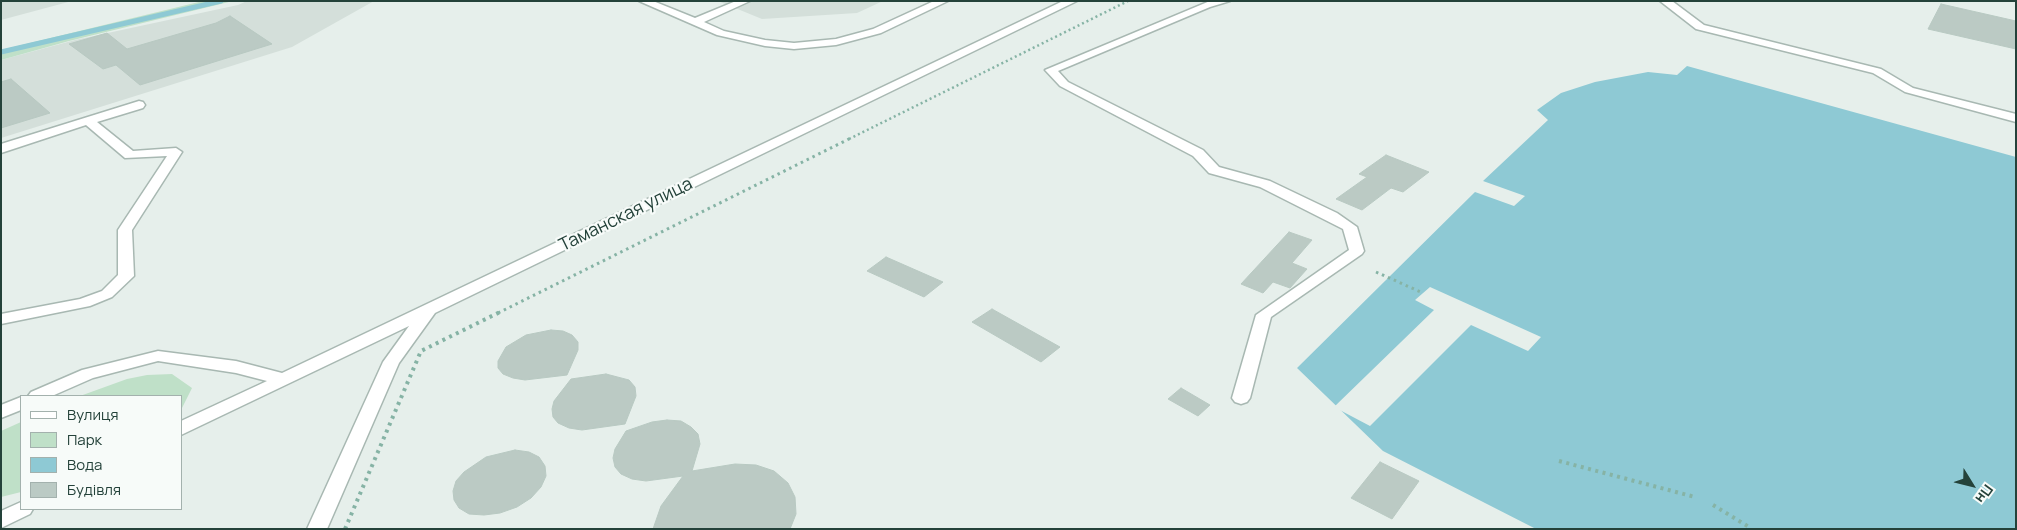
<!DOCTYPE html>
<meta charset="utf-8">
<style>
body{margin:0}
#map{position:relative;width:2017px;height:530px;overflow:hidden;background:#e6efeb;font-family:Manrope,sans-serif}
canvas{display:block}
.frame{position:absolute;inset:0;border:2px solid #24423a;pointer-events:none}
.legend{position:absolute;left:20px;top:395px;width:162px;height:115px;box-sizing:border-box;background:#f7fbf9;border:1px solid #a3b1ad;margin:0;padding:6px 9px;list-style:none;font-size:15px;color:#24423a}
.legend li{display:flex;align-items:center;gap:10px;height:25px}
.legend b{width:25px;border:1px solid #a3b1ad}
.north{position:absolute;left:1947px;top:460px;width:50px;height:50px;-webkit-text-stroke:4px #f7fbf9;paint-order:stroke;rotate:126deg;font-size:14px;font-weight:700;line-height:20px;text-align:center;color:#24423a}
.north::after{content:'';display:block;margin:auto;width:18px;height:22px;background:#24423a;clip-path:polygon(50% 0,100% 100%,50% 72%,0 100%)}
</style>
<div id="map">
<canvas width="2017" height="530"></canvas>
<div class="frame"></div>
<ul class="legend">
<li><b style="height:6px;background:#fff"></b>Вулиця</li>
<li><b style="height:14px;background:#bfe0c8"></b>Парк</li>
<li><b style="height:14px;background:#8ec9d4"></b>Вода</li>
<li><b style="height:14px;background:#bbcac4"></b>Будівля</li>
</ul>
<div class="north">Пн</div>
</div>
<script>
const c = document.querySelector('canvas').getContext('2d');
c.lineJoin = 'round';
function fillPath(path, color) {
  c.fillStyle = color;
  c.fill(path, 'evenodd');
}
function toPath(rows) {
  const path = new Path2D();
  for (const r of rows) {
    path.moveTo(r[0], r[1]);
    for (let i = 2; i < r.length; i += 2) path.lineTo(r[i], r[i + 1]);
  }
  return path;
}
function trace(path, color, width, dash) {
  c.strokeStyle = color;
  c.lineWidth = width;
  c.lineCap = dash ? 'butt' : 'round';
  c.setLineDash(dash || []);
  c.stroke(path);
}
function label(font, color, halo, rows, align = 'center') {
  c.font = font + ' Manrope,sans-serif';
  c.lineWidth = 4.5;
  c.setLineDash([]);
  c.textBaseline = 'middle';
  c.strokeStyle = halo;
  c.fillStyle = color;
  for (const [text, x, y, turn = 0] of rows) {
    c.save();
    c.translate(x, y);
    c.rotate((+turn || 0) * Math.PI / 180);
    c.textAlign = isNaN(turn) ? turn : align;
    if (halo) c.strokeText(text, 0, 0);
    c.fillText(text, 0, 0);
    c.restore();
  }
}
const built = toPath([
 [1,1,72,1,1,20],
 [247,1,374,1,292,47,1,138,1,60,75,40,238,5],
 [718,1,883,1,857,13,762,19]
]);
const green = toPath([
 [203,1,233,1,69,41,1,60,1,50],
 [172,374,192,388,181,410,181,396,80,396,127,379,147,375],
 [21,422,21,492,1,497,1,431]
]);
const water = toPath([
 [1687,66,2016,157,2016,529,1536,529,1383,451,1297,368,1475,192,1514,206,1525,196,1483,181,1548,120,1537,110,1561,93,1595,82,1648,72,1677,75]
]);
const pier = toPath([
 [1430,287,1541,337,1528,351,1471,325,1370,426,1334,407,1434,310,1415,300]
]);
const stream = toPath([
 [1,52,221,1]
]);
const building = toPath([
 [1941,4,2016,21,2016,49,1928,29,1941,4],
 [230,16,272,44,140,85,116,65,103,69,69,44,107,33,127,49,216,23,230,16],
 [11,79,50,113,1,128,1,82,11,79],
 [1386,155,1429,172,1403,192,1391,188,1362,210,1336,199,1367,177,1359,174,1386,155],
 [1289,232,1312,240,1292,263,1307,269,1290,288,1273,282,1263,293,1241,284,1289,232],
 [886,257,943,282,924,297,867,271,886,257],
 [992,309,1060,347,1041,362,972,322,992,309],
 [551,330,563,331,572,335,578,342,578,350,567,375,525,380,513,378,503,374,498,368,498,361,506,347,526,335,551,330],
 [606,374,629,380,635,387,636,396,625,424,582,430,569,428,558,423,553,417,552,409,554,401,571,379,606,374],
 [1181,388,1210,405,1198,416,1168,399,1181,388],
 [667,420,681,421,691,427,698,434,700,444,692,471,735,464,756,465,774,471,788,483,795,497,796,514,790,529,653,529,661,506,683,476,646,481,632,479,621,474,615,467,613,458,615,449,626,431,652,422,667,420],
 [515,450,529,452,539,457,545,466,546,476,541,487,531,498,517,507,500,513,484,515,469,514,459,508,454,500,453,491,456,481,464,472,486,457,515,450],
 [1380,462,1419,481,1392,519,1351,498,1380,462]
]);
const pathFar2 = toPath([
 [849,139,1128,1]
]);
const pathFar1 = toPath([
 [1376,272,1423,293],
 [498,313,851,138]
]);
const path = toPath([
 [1559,461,1695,497],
 [1713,505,1749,527],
 [345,529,421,351,500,312]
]);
const minor = toPath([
 [639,1,653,1,695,18,736,1,750,1,704,22,724,31,765,40,794,43,836,39,873,29,934,1,948,1,881,33,836,45,794,49,765,46,717,35,639,1],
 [1063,1,1077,1,435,313,399,363,327,529,307,529,383,362,409,326,181,435,181,421,267,381,236,373,158,361,93,378,52,396,28,396,31,392,82,370,158,351,236,361,282,373,1063,1],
 [1210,1,1230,1,1210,7,1058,71,1068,82,1203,150,1219,167,1270,181,1337,213,1357,227,1364,251,1362,254,1271,317,1250,398,1247,402,1241,404,1235,402,1232,398,1256,315,1349,250,1343,229,1260,187,1209,173,1193,156,1060,86,1045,70,1210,1],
 [1660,1,1672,1,1704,25,1881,69,1913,88,2016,114,2016,122,1905,92,1873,73,1696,29,1660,1],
 [139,101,143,102,145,105,143,108,97,122,133,151,176,148,182,152,132,230,134,276,112,297,90,306,1,324,1,314,80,299,102,291,118,275,118,230,167,156,125,158,86,125,1,153,1,144,139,101],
 [21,397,21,410,1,418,1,405,21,397],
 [21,502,21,509,33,509,30,514,1,528,1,511,21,502]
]);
const streetNames = [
 ["Таманская улица",626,215,-26]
];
fillPath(built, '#d4dfda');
fillPath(green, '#bfe0c8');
fillPath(water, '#8ec9d4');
fillPath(pier, '#e6efeb');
trace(stream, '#8ec9d4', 5);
fillPath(building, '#bbcac4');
trace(building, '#b8c9c2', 1);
trace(minor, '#a8b8b2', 3);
trace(pathFar2, '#86b3a5', 2.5, [2, 3]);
trace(pathFar1, '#86b3a5', 3, [2.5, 4]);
trace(path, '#86b3a5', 4, [3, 4.5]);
fillPath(minor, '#fff');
label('18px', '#24423a', '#f7fbf9', streetNames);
</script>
